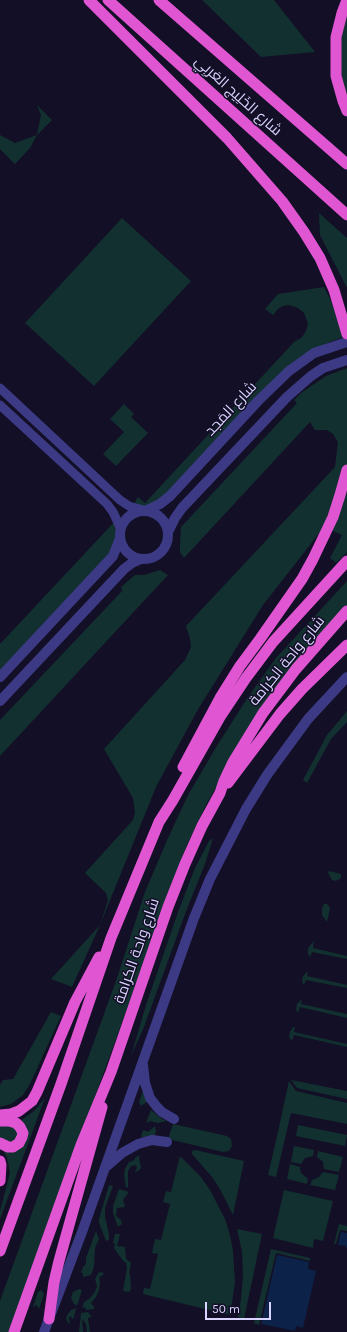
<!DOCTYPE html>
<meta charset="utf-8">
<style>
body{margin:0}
#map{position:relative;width:347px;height:1332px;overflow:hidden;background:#130f26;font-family:Karla,sans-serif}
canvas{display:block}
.scale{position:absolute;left:205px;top:1302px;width:66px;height:18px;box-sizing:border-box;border:2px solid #d9d4ff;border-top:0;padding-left:5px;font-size:12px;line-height:14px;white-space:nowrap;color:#d9d4ff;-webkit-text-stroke:3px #130f26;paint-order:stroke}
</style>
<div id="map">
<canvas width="347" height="1332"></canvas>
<div class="scale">50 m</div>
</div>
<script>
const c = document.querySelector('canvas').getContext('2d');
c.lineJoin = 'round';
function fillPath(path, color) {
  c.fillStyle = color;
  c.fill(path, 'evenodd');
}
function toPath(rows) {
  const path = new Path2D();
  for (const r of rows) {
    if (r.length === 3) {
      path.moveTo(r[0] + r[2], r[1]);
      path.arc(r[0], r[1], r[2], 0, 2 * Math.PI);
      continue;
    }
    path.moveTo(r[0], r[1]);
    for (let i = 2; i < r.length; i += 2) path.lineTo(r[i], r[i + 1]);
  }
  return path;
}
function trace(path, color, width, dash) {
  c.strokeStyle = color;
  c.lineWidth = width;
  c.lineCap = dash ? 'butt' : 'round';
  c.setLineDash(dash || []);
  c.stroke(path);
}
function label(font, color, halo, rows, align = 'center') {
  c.font = font + ' Karla,Cairo,sans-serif';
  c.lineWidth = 3;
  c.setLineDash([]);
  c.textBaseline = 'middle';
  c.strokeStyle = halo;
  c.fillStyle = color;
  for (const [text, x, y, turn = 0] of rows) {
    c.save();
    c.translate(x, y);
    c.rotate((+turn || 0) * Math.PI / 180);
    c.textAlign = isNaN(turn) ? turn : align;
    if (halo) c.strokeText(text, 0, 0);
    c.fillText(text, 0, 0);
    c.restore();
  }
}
const green = toPath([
 [202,0,274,0,315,52,261,57],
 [347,6,347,101,337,70,337,37],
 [37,105,52,120,37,135,30,148,15,164,0,149,0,135,15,143,37,135,41,115],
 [319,213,347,238,347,288,320,235],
 [122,218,191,281,94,386,25,323],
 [324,287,332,303,343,337,325,344,295,361,165,497,144,508,136,506,135,502,138,497,145,503,294,342,301,338,305,333,308,325,307,321,304,313,298,308,289,305,283,306,278,309,273,315,265,309,278,294],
 [347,368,347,552,336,563,330,558,342,535,324,527,263,605,197,711,156,787,100,925,72,987,51,979,100,925,108,900,106,893,85,873,133,820,135,813,133,798,104,749,185,660,191,647,190,639,186,626,335,467,338,442,333,434,327,430,315,430,310,422,184,558,180,552,180,544,181,527,297,403,294,400,301,393,326,376],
 [124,404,134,414,131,417,148,433,116,466,103,454,124,432,110,419],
 [117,519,123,524,125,531,122,539,0,671,0,644],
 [160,570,168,575,0,756,0,720,122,591,121,587,135,575,144,575],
 [347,581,347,607,235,754,206,805,186,847,9,1332,0,1332,0,1301,117,978,145,892,168,838,188,795,218,744,248,697,276,658],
 [347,711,347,722,331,739,307,783,303,780,327,735],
 [213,838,205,864,185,914,144,1027,131,1056,146,1005,178,912,195,868,209,841],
 [329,871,341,874,341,878,336,881,332,880,328,873],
 [324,904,327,904,330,908,327,922,322,915,322,908],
 [314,941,313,948,347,956,347,959,312,952,310,957,308,954,308,948],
 [308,971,307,976,347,985,347,988,306,980,304,985,302,982,303,976],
 [302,999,301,1004,347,1014,347,1018,300,1007,298,1013,296,1010,297,1004],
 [51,1012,61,1016,30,1084,23,1095,11,1104,0,1107,0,1085,3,1080,13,1079],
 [293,1027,295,1027,294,1032,347,1044,347,1047,294,1035,292,1041,289,1037,290,1032],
 [291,1080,347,1091,347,1099,297,1088],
 [289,1081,296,1091,347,1103,347,1124,291,1113,276,1177,268,1175,277,1136],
 [143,1091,147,1102,141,1106,139,1102],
 [45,1098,0,1219,0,1211,10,1173,7,1158,0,1144,0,1125,20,1121,34,1111],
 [151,1110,162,1119,167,1121,158,1123,150,1121,146,1123],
 [173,1124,227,1136,231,1139,232,1146,229,1151,223,1152,168,1139],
 [298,1125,347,1135,345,1146,296,1136],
 [155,1126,156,1131,154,1138,144,1138,141,1137,143,1130,148,1132],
 [294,1146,314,1150,313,1156,305,1158,301,1164,291,1162],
 [195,1150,244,1161,233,1215,220,1189,212,1177,192,1154,192,1151],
 [318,1151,343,1157,339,1172,324,1169,323,1162,317,1157],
 [140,1155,139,1158,141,1168,138,1171,135,1172,137,1167,135,1165,131,1166,128,1171,128,1187,126,1188,124,1175,125,1169,129,1162,133,1161,136,1157],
 [180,1156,201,1177,210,1190,225,1219,230,1235,233,1251,235,1283,230,1315,143,1294,144,1288,150,1289,158,1254,152,1253,155,1239,161,1240,170,1204,163,1202,166,1191,171,1192],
 [290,1164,300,1167,301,1173,308,1179,307,1184,287,1179],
 [323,1172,339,1175,335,1190,310,1185,312,1180,319,1177],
 [109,1185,113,1186,105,1208,105,1216,109,1235,109,1240,106,1241,99,1223,99,1219],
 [119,1189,129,1192,123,1200,125,1206,124,1207,117,1208,116,1216,121,1220,122,1224,118,1227,113,1213,113,1206],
 [284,1190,333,1201,323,1241,314,1239,313,1248,273,1238],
 [339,1224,347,1226,347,1231,340,1230,336,1244,334,1244],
 [237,1229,262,1234,244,1319,238,1317,241,1299,243,1275,242,1252],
 [96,1231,99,1239,95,1248,94,1267,91,1275,83,1277,83,1274,81,1272,83,1267,86,1264,86,1258],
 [115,1234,120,1234,117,1246,125,1247,126,1259,131,1263,129,1274,130,1274,131,1289,129,1292,123,1291,127,1268,126,1262,124,1262,114,1248,115,1244,113,1243],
 [271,1249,310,1258,310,1261,276,1253,259,1325,254,1323],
 [99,1272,104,1273,102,1276,99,1277,100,1282,99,1290,96,1297,91,1303,94,1307,94,1309,86,1310,85,1307,82,1308,84,1302,90,1298,95,1292,97,1286,95,1279],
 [79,1289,82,1290,77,1306,74,1304,71,1298,73,1292],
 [41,1290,44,1294,39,1309,37,1305,33,1307,38,1292],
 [76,1308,74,1317,73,1319,70,1316,69,1318,70,1323,69,1324,66,1319,67,1315,71,1310],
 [88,1312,92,1317,89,1317,88,1319,90,1332,87,1332,86,1324,82,1319,83,1332,79,1332,81,1313]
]);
const water = toPath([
 [341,1232,347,1233,347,1248,346,1248,346,1246,338,1245],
 [277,1255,309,1262,308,1269,316,1271,303,1328,296,1326,295,1331,261,1324]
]);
const minor = toPath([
 [0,388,120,500,129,506,143,510],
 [0,405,107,504,113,512,120,527]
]);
const tertiary = toPath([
 [147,510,160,504,170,496,258,401,289,371,314,353,347,342],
 [144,535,24],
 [168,532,175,518,182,508,287,397,311,376,323,368,347,360],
 [0,677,113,556,120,538],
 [0,701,124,569,132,563,141,559],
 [143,1065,145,1083,150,1098,157,1107,162,1112,174,1119],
 [107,1166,122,1153,138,1144,152,1140,167,1142],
 [44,1332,82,1232,194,918,210,879,246,809,267,775,308,719,347,677]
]);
const trunk = toPath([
 [89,0,227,138,282,201,304,232,320,258,334,290,347,334],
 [108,0,347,215],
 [159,0,347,164],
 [347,0,342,13,336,37,336,76,343,101,347,111],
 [183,767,220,698,240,666,260,639,302,579,313,559,333,517,340,495,347,470],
 [228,783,280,714,302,689,347,645],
 [0,1115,11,1114,19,1111,32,1101,37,1092,75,1002,99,957],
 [0,1121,9,1121,16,1123,20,1127,23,1133,22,1137,19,1143,13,1147,8,1147,0,1143],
 [0,1161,1,1165,0,1181],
 [0,1251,61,1084,111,938,159,822,173,800,220,717,246,678,273,642,347,561],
 [49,1319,54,1282,59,1261,102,1107],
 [14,1332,81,1145,111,1072,168,907,185,864,202,826,220,793,224,781,233,762,263,713,296,669,347,611]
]);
const streetNames = [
 ["شارع الخَلِيج العَربِي",238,96,42],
 ["شارع المَجد",231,409,-47],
 ["شارع واحة الكرامة",287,661,-51],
 ["شارع واحة الكرامة",137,951,-71]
];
fillPath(green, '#12302f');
fillPath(water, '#0c2248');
trace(minor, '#3d3a85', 9);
trace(tertiary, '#3d3a85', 10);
trace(trunk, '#e055d1', 11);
label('15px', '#d9d4ff', '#130f26', streetNames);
</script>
